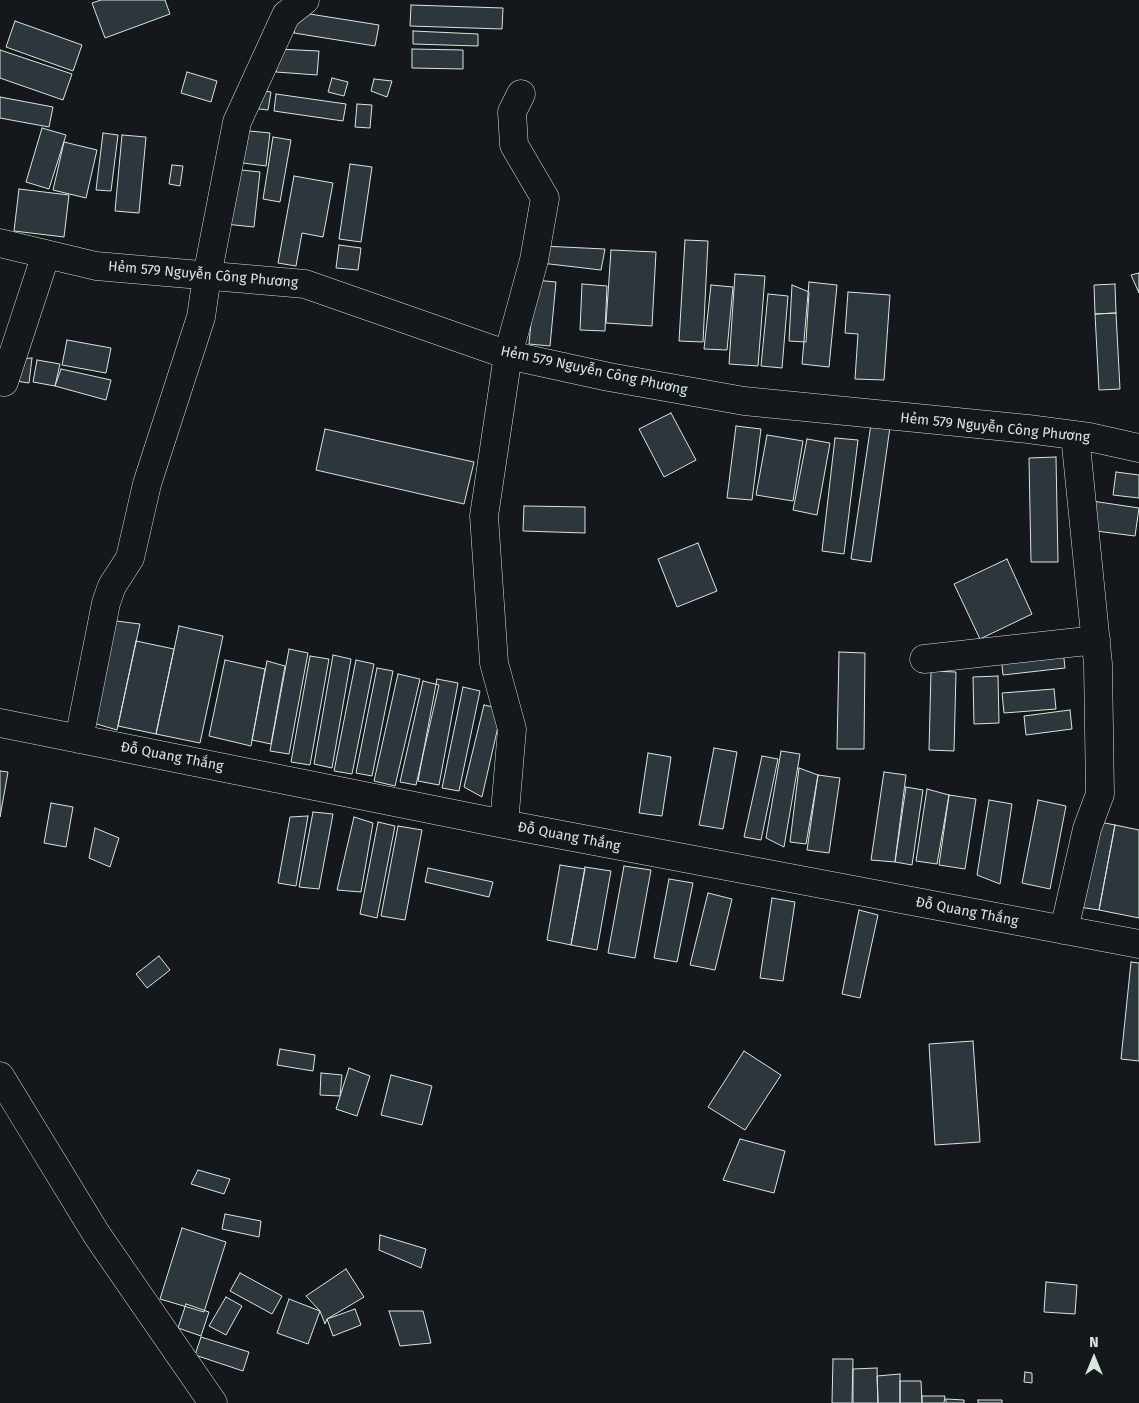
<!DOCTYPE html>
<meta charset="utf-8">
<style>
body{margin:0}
#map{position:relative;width:1139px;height:1403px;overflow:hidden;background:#14181c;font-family:"Fira Sans",sans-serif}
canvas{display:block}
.north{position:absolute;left:1069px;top:1333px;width:50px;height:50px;-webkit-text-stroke:4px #14181c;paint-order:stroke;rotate:0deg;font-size:14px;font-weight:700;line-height:20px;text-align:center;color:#d8e6dc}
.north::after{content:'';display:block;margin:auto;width:18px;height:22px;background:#d8e6dc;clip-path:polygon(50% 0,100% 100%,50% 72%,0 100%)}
</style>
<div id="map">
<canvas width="1139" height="1403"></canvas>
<div class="north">N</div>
</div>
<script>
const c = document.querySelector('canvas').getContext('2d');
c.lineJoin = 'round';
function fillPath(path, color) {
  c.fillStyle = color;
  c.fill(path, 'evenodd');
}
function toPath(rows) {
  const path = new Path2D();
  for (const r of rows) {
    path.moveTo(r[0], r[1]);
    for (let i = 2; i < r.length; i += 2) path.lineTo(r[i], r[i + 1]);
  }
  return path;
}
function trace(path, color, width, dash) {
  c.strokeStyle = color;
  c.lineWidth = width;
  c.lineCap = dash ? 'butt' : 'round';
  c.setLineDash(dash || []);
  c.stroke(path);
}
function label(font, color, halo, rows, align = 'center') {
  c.font = font + ' "Fira Sans",sans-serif';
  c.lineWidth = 4;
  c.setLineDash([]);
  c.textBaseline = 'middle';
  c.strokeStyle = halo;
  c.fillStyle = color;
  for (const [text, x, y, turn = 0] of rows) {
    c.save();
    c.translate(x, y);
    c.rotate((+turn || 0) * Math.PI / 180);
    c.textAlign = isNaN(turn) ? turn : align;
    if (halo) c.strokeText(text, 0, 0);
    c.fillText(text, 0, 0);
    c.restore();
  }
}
const building = toPath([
 [101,0,165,0,170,14,105,38,92,3,101,0],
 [411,5,503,8,502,29,410,26,411,5],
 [297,12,379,25,375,46,294,33,297,12],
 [15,21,82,45,73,71,6,47,15,21],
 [413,31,478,34,478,46,413,44,413,31],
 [277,49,319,51,317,75,276,72,277,49],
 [412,49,463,50,463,69,412,68,412,49],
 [0,50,72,74,63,100,0,78,0,50],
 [187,72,217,81,211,102,181,93,187,72],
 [332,78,348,82,344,96,328,92,332,78],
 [374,79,392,81,387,97,371,91,374,79],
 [253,90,271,92,268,110,251,108,253,90],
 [276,94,346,104,343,121,274,111,276,94],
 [0,97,53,107,49,127,0,118,0,97],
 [357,104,372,105,370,128,355,127,357,104],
 [42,128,66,135,49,189,26,182,42,128],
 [240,130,270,133,266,166,236,162,240,130],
 [103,133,118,135,111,191,96,190,103,133],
 [122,135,146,137,139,213,115,211,122,135],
 [273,137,291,140,280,202,263,199,273,137],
 [64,142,97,150,86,198,53,190,64,142],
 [350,164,372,167,361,242,339,239,350,164],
 [172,165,183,166,180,186,169,184,172,165],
 [232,169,260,172,254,227,225,224,232,169],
 [294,176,333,183,323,237,302,233,296,266,278,263,294,176],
 [19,189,69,195,64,237,14,231,19,189],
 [685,240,708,241,703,342,679,341,685,240],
 [339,245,361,248,358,270,336,268,339,245],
 [542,246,605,249,601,270,541,263,542,246],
 [611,250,656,252,652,326,606,323,611,250],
 [1139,273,1139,293,1131,275,1139,273],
 [735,274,765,276,758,366,729,364,735,274],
 [535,280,556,282,550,346,529,344,535,280],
 [809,282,837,285,829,367,802,364,809,282],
 [582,284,607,286,605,331,580,330,582,284],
 [1115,284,1116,313,1095,314,1094,285,1115,284],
 [711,285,733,287,727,350,704,349,711,285],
 [792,285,809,292,806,342,789,341,792,285],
 [848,292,890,295,884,380,855,379,858,334,845,333,848,292],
 [768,294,788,296,782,368,761,366,768,294],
 [1116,313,1120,389,1099,390,1095,314,1116,313],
 [67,340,111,348,106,373,62,365,67,340],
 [32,358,29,383,9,380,17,359,32,358],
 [37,360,60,364,55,386,33,382,37,360],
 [61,369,111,380,106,400,55,386,61,369],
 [671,413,696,460,664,477,639,429,671,413],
 [871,424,890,427,871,562,851,559,871,424],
 [736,426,761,429,752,500,727,498,736,426],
 [325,429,474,462,464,504,316,470,325,429],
 [767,435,803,441,793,501,756,495,767,435],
 [835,438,858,440,844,554,822,551,835,438],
 [807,439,830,443,817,515,793,510,807,439],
 [1056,457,1058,562,1031,562,1029,458,1056,457],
 [1116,472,1139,475,1139,498,1113,495,1116,472],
 [1092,501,1139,508,1135,536,1088,530,1092,501],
 [524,506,585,507,585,533,523,531,524,506],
 [698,543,717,591,677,607,658,559,698,543],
 [1007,559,1032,614,980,639,954,584,1007,559],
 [108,620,140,624,117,730,90,722,108,620],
 [179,626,223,636,200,743,156,734,179,626],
 [136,641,174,649,156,734,118,726,136,641],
 [289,649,308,653,289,754,270,751,289,649],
 [1063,649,1065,668,1003,675,1001,655,1063,649],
 [839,652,865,653,864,749,837,749,839,652],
 [333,655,351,659,332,768,314,764,333,655],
 [310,656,329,659,310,765,291,762,310,656],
 [225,660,265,669,251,746,209,736,225,660],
 [356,660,374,664,352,774,334,771,356,660],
 [267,661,285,666,271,744,252,740,267,661],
 [377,668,393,671,372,776,356,773,377,668],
 [931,671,956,672,954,751,929,750,931,671],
 [398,674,420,679,395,786,374,781,398,674],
 [998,676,999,723,974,724,973,677,998,676],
 [437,679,458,683,439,785,418,781,437,679],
 [423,681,439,685,416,785,400,782,423,681],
 [463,687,480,691,459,791,442,788,463,687],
 [1054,689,1056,709,1004,713,1002,693,1054,689],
 [484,705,502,709,482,797,464,787,484,705],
 [1070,710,1072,729,1026,735,1024,716,1070,710],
 [714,748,737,752,723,829,699,825,714,748],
 [781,751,800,754,784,847,766,838,781,751],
 [648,753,671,757,662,816,639,813,648,753],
 [762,756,778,759,761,840,744,837,762,756],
 [799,768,818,775,806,844,790,842,799,768],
 [0,771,8,772,0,817,0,771],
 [884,772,906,775,895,862,871,860,884,772],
 [818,775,840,778,829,853,807,850,818,775],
 [906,787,923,790,912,865,895,862,906,787],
 [927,789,949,795,937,864,916,861,927,789],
 [949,795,976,799,965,869,939,865,949,795],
 [989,800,1012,804,1000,884,977,875,989,800],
 [1038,800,1066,806,1050,889,1022,883,1038,800],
 [51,803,73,807,66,847,44,843,51,803],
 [313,812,333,814,319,889,299,887,313,812],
 [308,816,296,886,278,883,290,817,308,816],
 [354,817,373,823,361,892,337,890,354,817],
 [1095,821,1115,825,1099,910,1079,907,1095,821],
 [378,822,395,826,377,918,360,914,378,822],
 [1115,825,1139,830,1139,918,1099,910,1115,825],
 [398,826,422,830,405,920,381,916,398,826],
 [95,828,119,838,110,867,89,858,95,828],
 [560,865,585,869,571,945,547,940,560,865],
 [624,866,651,870,635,958,608,953,624,866],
 [585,867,611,871,597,950,571,945,585,867],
 [428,868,493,882,489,897,425,882,428,868],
 [669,879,693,883,677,962,654,958,669,879],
 [708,893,732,899,715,970,690,965,708,893],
 [772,898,795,902,783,981,760,978,772,898],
 [859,910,878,915,860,998,842,994,859,910],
 [159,956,170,970,147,988,136,974,159,956],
 [1131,962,1139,963,1139,1061,1121,1059,1131,962],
 [973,1041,980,1142,935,1145,929,1044,973,1041],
 [280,1049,315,1055,313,1071,277,1065,280,1049],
 [744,1051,781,1075,745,1130,708,1107,744,1051],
 [349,1068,370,1076,357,1116,336,1109,349,1068],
 [321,1073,342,1075,340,1096,320,1095,321,1073],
 [391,1075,432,1086,422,1125,381,1115,391,1075],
 [740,1139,785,1151,774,1193,723,1180,740,1139],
 [198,1170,230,1179,224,1194,191,1184,198,1170],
 [225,1214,261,1221,259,1237,222,1229,225,1214],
 [182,1228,226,1242,204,1312,160,1299,182,1228],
 [380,1235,426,1249,421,1268,379,1250,380,1235],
 [346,1269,364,1297,327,1319,325,1324,320,1311,306,1296,346,1269],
 [240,1273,282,1296,272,1314,230,1291,240,1273],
 [1046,1282,1077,1285,1075,1314,1044,1312,1046,1282],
 [226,1297,242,1306,226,1335,209,1326,226,1297],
 [289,1299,320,1311,308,1344,277,1333,289,1299],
 [186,1304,209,1312,201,1336,178,1328,186,1304],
 [355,1309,361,1325,333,1336,327,1319,355,1309],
 [389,1311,423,1311,431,1343,400,1346,389,1311],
 [201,1337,249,1352,243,1371,195,1355,201,1337],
 [833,1359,853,1359,852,1403,832,1403,833,1359],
 [877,1368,878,1403,853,1403,853,1369,877,1368],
 [1025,1372,1032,1373,1032,1383,1024,1382,1025,1372],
 [900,1374,900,1403,878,1403,877,1376,900,1374],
 [900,1381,921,1381,922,1403,900,1403,900,1381],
 [922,1396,945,1396,944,1403,922,1403,922,1396],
 [946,1399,964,1400,964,1403,946,1403,946,1399],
 [978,1400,1002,1400,1002,1403,978,1403,978,1400]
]);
const minor = toPath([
 [0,243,96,266,305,284,508,355,609,377,744,401,1028,429,1089,437,1139,448],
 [4,382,46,254],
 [924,659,1096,640],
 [0,723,504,824,1139,944],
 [79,739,106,603,112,586,130,558,147,484,201,317,207,276,237,122,286,15,305,0],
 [504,824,512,729,494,663,484,516,508,355,534,260,545,198,514,145,512,112,521,94],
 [1064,930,1087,829,1100,794,1098,664,1075,435],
 [0,1076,97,1235,213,1403]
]);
const streetNames = [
 ["Hẻm 579 Nguyễn Công Phương",203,275,5],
 ["Hẻm 579 Nguyễn Công Phương",594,371,12],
 ["Hẻm 579 Nguyễn Công Phương",995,428,6],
 ["Đỗ Quang Thắng",172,757,11],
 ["Đỗ Quang Thắng",569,837,11],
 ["Đỗ Quang Thắng",967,912,11]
];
fillPath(building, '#2c363c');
trace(building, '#d8e6dc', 1);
trace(minor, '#d8e6dc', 29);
trace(minor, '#14181c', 28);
label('14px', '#d8e6dc', '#14181c', streetNames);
</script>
